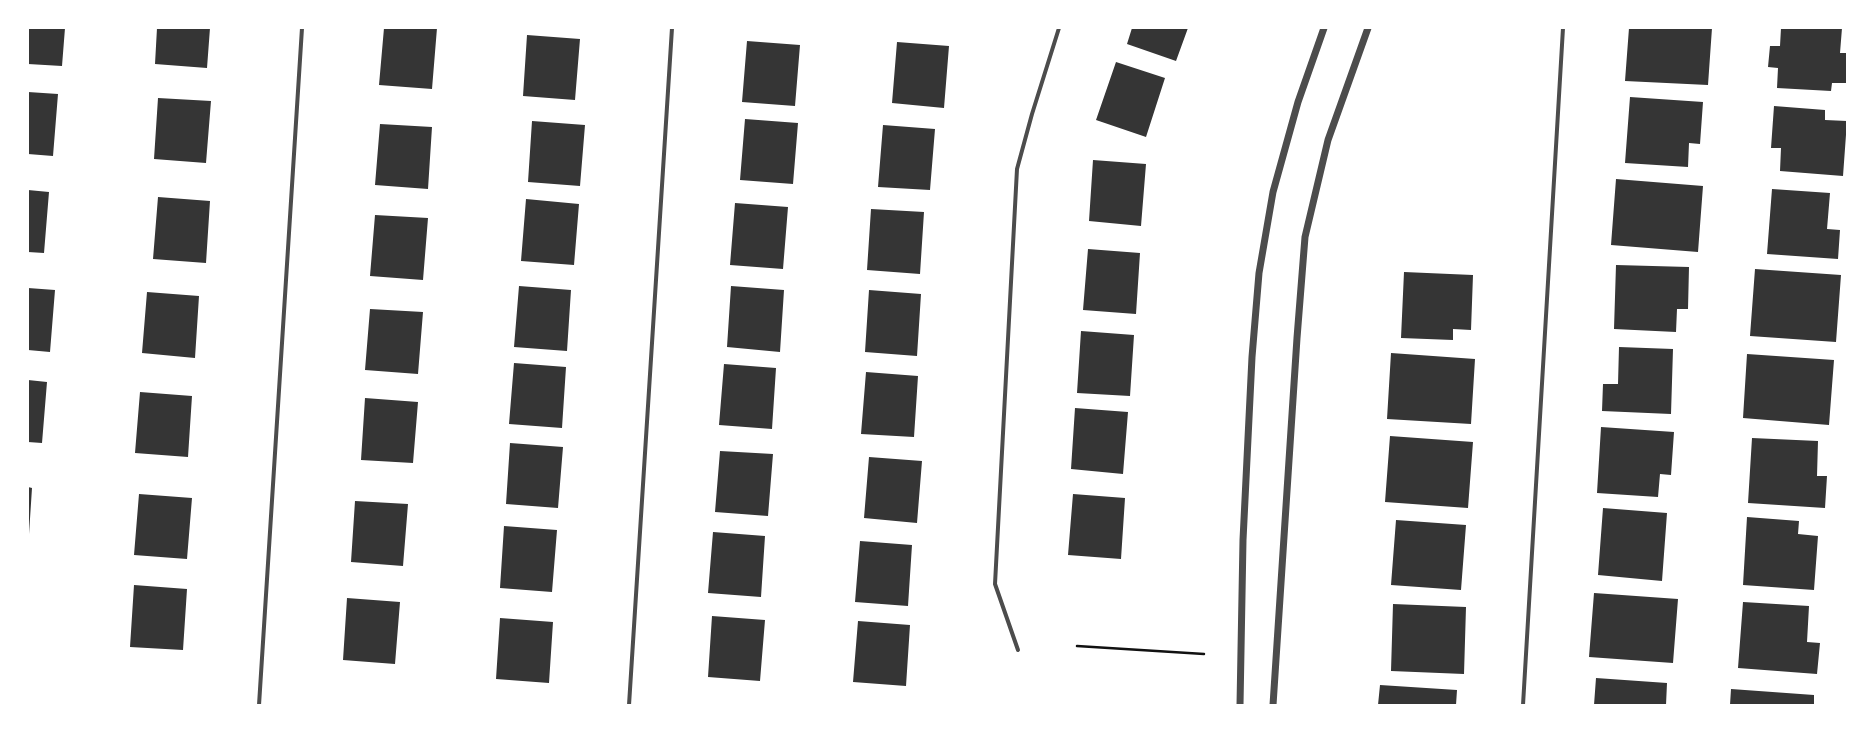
<!DOCTYPE html>
<style>
body{margin:0}
#map{position:relative;width:1875px;height:733px;overflow:hidden;background:#fff;font-family:"Noto Serif",serif}
canvas{display:block}
.frame{position:absolute;inset:0;border:29px solid #fff;pointer-events:none}
</style>
<div id="map">
<canvas width="1875" height="733"></canvas>
<div class="frame"></div>
</div>
<script>
const c = document.querySelector('canvas').getContext('2d');
c.lineJoin = 'round';
function fillPath(path, color) {
  c.fillStyle = color;
  c.fill(path, 'evenodd');
}
function toPath(rows) {
  const path = new Path2D();
  for (const r of rows) {
    path.moveTo(r[0], r[1]);
    for (let i = 2; i < r.length; i += 2) path.lineTo(r[i], r[i + 1]);
  }
  return path;
}
function trace(path, color, width, dash) {
  c.strokeStyle = color;
  c.lineWidth = width;
  c.lineCap = dash ? 'butt' : 'round';
  c.setLineDash(dash || []);
  c.stroke(path);
}
const building = toPath([
 [28,28,65,28,62,66,28,64],
 [157,28,210,28,207,68,155,64],
 [384,28,437,28,432,89,379,85],
 [1132,28,1188,28,1176,61,1127,44],
 [1629,28,1712,28,1708,85,1625,81],
 [1781,28,1842,28,1840,53,1847,53,1847,83,1832,83,1831,91,1777,88,1778,68,1768,67,1770,46,1780,46],
 [527,35,580,39,575,100,523,96],
 [747,41,800,45,795,106,742,102],
 [897,42,949,46,944,108,892,103],
 [1116,62,1165,78,1146,137,1096,120],
 [28,92,58,94,53,156,28,154],
 [1630,97,1703,102,1700,144,1689,143,1688,167,1625,163],
 [158,98,211,101,206,163,154,159],
 [1774,106,1825,110,1825,120,1847,121,1843,176,1780,171,1781,148,1771,148],
 [745,119,798,123,793,184,740,180],
 [532,121,585,125,580,186,528,182],
 [380,124,432,127,428,189,375,185],
 [883,125,935,129,930,190,878,187],
 [1093,160,1146,164,1141,226,1089,221],
 [1616,179,1703,186,1698,252,1611,245],
 [1772,189,1830,193,1827,229,1840,230,1838,259,1767,254],
 [28,190,49,192,44,253,28,252],
 [158,197,210,201,206,263,153,259],
 [526,199,579,204,574,265,521,261],
 [735,203,788,207,783,269,730,265],
 [871,209,924,212,920,274,867,270],
 [375,215,428,218,423,280,370,276],
 [1088,249,1140,253,1136,314,1083,310],
 [1616,265,1689,267,1688,309,1677,309,1676,332,1614,329],
 [1755,269,1841,275,1836,342,1750,336],
 [1404,272,1473,275,1471,330,1453,329,1453,340,1401,338],
 [519,286,571,290,567,351,514,347],
 [731,286,784,290,780,352,727,347],
 [28,288,55,290,50,352,28,350],
 [869,290,921,294,917,356,865,352],
 [147,292,199,296,195,358,142,353],
 [370,309,423,312,418,374,365,370],
 [1081,331,1134,335,1130,396,1077,393],
 [1619,347,1673,349,1671,414,1602,411,1603,384,1618,384],
 [1391,353,1475,359,1471,424,1387,419],
 [1747,354,1834,360,1829,425,1743,418],
 [514,363,566,367,562,428,509,424],
 [724,364,776,368,772,429,719,425],
 [866,372,918,376,914,437,861,434],
 [28,380,47,382,42,443,28,442],
 [140,392,192,396,188,457,135,453],
 [365,398,418,402,413,463,361,460],
 [1075,408,1128,412,1123,474,1071,469],
 [1601,427,1674,432,1671,475,1660,474,1658,497,1597,493],
 [1390,436,1473,442,1468,508,1385,502],
 [1752,438,1818,441,1817,476,1827,476,1825,508,1748,503],
 [510,443,563,447,558,508,506,504],
 [720,451,773,454,768,516,715,512],
 [869,457,922,461,917,523,864,518],
 [28,487,32,488,29,534,28,534],
 [139,494,192,498,187,559,134,555],
 [1073,494,1125,498,1121,559,1068,555],
 [355,501,408,504,403,566,351,562],
 [1603,508,1667,513,1662,581,1598,575],
 [1747,517,1799,521,1798,534,1818,536,1814,590,1743,585],
 [1396,520,1466,525,1461,590,1391,585],
 [504,526,557,530,552,592,500,588],
 [713,532,765,536,761,597,708,593],
 [860,541,912,545,908,606,855,602],
 [134,585,187,589,183,650,130,647],
 [1594,593,1678,599,1673,663,1589,657],
 [347,598,400,602,395,664,343,660],
 [1743,602,1809,606,1807,642,1820,643,1817,674,1738,668],
 [1393,604,1466,607,1464,674,1391,671],
 [712,616,765,620,760,681,708,677],
 [500,618,553,622,549,683,496,679],
 [858,621,910,625,906,686,853,682],
 [1596,678,1667,683,1666,705,1594,705],
 [1380,685,1457,690,1456,705,1378,705],
 [1731,689,1814,695,1814,705,1730,705]
]);
const path = toPath([
 [1077,646,1204,654]
]);
const minor = toPath([
 [1018,650,995,584,1017,169,1032,114,1059,28],
 [259,705,302,28],
 [629,705,672,28],
 [1523,705,1563,28]
]);
const tertiary = toPath([
 [1240,705,1243,540,1252,357,1259,273,1273,192,1298,102,1324,28],
 [1273,705,1297,338,1305,237,1328,140,1368,28]
]);
fillPath(building, '#353535');
trace(path, '#111', 2.5);
trace(minor, '#4c4c4c', 4);
trace(tertiary, '#4c4c4c', 7);
</script>
